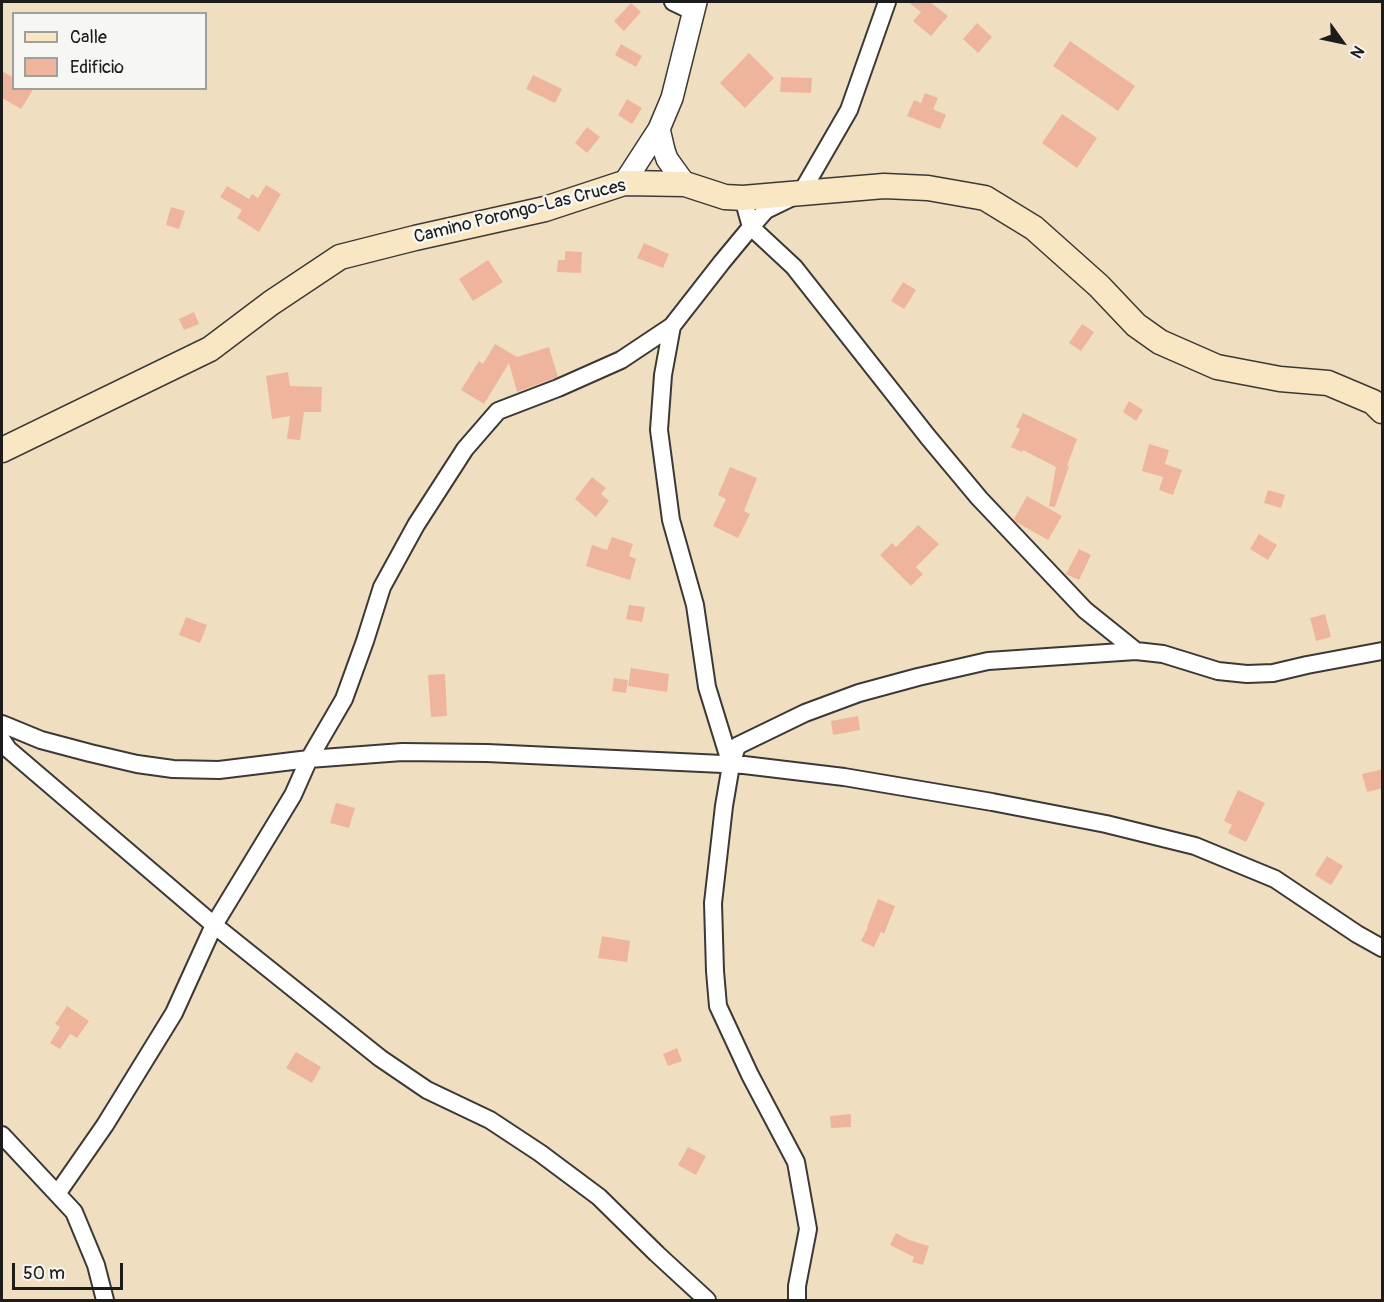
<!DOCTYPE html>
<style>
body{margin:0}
#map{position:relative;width:1384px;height:1302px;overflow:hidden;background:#efdfc0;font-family:Pangolin,sans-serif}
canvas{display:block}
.frame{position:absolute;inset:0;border:3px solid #1c1c1c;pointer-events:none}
.legend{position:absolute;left:12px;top:12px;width:195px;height:78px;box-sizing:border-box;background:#f6f6f2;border:2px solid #9f9f9c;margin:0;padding:8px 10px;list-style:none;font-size:18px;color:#1c1c1c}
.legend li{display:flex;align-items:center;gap:12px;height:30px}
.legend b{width:30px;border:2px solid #9f9f9c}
.north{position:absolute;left:1312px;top:12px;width:60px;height:60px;-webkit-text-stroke:4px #f6f6f2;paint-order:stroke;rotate:123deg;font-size:16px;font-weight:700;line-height:24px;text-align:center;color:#1c1c1c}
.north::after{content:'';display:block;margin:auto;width:21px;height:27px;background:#1c1c1c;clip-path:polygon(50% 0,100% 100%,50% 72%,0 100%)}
.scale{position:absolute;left:12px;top:1263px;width:111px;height:27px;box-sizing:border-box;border:3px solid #1c1c1c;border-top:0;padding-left:8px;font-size:18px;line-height:21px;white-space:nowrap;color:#1c1c1c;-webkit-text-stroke:4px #f6f6f2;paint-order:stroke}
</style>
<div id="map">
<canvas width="1384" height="1302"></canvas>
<div class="frame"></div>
<ul class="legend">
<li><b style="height:8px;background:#f9e7c3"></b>Calle</li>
<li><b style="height:16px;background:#efb59c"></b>Edificio</li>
</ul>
<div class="north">N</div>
<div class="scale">50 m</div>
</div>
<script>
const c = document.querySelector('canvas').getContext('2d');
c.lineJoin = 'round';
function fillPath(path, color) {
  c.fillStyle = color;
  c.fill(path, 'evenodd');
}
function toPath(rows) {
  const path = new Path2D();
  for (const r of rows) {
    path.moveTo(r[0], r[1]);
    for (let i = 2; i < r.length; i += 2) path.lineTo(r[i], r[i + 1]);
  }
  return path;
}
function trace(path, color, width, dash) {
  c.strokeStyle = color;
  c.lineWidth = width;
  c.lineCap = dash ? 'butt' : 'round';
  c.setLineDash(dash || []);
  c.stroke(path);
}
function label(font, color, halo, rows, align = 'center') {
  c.font = font + ' Pangolin,sans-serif';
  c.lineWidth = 5;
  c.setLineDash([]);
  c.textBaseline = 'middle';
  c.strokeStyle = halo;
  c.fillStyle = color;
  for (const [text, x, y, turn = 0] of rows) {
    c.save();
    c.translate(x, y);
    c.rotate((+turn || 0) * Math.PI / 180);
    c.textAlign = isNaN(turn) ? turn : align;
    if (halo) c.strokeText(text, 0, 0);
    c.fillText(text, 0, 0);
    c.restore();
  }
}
const building = toPath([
 [908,2,930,2,948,16,931,36,913,21,921,12],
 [631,3,641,12,624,31,614,21],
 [977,23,992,37,978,53,963,39],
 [1070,41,1135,86,1118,111,1053,66],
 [621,44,642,56,636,67,615,55],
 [749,53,774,78,745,108,720,83],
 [2,71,14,78,14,88,34,88,21,109,2,98],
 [533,75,562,89,555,103,526,89],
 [781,77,812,78,811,93,780,92],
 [925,93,938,98,933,109,946,115,940,129,907,116,914,100,921,103],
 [627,99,642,108,632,124,618,115],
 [1062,114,1097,138,1077,168,1042,143],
 [587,127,600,137,587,153,575,143],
 [266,185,281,194,259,232,237,218,242,210,220,197,227,186,249,199,252,194,258,198],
 [171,207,185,211,179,229,166,225],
 [644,243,669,254,663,268,637,258],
 [565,251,582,252,581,273,557,272,558,260,565,260],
 [488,260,503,282,473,301,459,279],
 [903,282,916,290,904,309,891,301],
 [194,312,199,324,184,330,179,319],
 [1082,324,1094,332,1081,351,1069,343],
 [495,344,517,357,549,347,558,377,517,392,509,363,484,404,461,390,479,361,483,364],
 [288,372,290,386,322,387,321,412,304,412,300,440,287,439,290,416,272,419,266,376],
 [1129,401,1143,410,1136,421,1123,412],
 [1023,413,1077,439,1067,466,1069,466,1055,507,1049,506,1056,467,1023,450,1022,452,1011,447,1020,429,1016,427],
 [1149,444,1169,450,1165,464,1182,470,1173,495,1159,490,1163,477,1142,471],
 [730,467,757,478,744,511,750,514,738,538,713,526,726,499,718,495],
 [592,477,606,488,601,494,609,501,596,517,575,499],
 [1268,490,1285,495,1281,508,1264,503],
 [1027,496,1062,516,1048,540,1016,522,1014,519],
 [918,525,939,544,916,567,923,574,911,586,880,555,892,543,896,547],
 [1259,534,1277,545,1268,560,1250,549],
 [612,537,633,544,629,556,636,559,630,580,586,566,592,545,607,550],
 [1079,549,1091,555,1079,580,1066,574],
 [629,605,645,607,642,622,626,619],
 [1325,614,1331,637,1316,641,1310,618],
 [186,617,207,625,200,643,179,635],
 [631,668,669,674,667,692,628,686],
 [445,674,447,716,431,717,428,675],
 [614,678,628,680,626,693,612,691],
 [858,716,860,730,833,735,831,721],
 [1383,769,1383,788,1367,792,1362,774],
 [1238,790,1265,803,1246,842,1228,833,1232,825,1224,821],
 [336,803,355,808,349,828,330,823],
 [1327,856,1343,866,1331,885,1315,875],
 [878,899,895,906,884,934,881,932,874,947,861,941,868,927,867,927],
 [602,936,630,941,627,962,598,958],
 [67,1006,89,1021,77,1038,70,1034,60,1049,50,1043,60,1027,55,1024],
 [677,1048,682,1061,668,1066,663,1054],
 [296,1052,321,1067,312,1083,286,1068],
 [851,1114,851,1127,831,1128,830,1116],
 [688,1147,706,1156,696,1175,678,1165],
 [896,1233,909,1240,929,1246,923,1265,912,1262,914,1257,890,1245]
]);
const minor = toPath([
 [673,2,694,12],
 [887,2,849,110,801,193,766,210,751,227,794,267,928,437,979,498,1085,610,1136,651],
 [672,326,663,375,659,430,671,520,695,605,707,687,731,765],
 [2,724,41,740,90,753,137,764,173,769,219,770,309,759,402,752,487,753,744,765,844,777,992,802,1106,824,1195,846,1275,879,1357,934,1382,948],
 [2,740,8,749,214,925,380,1058,427,1090,490,1120,540,1153,599,1197,657,1254,707,1300],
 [2,1135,74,1212,96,1265,105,1300],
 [57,1194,105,1125,174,1013,214,925,293,795,309,759,344,699,365,641,382,587,416,525,465,449,498,411,558,388,621,360,672,326,722,262,751,227,743,198],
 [797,1300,797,1286,808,1229,796,1162,750,1075,718,1006,715,971,713,903,724,806,731,765,737,746,805,713,859,693,918,677,988,661,1136,651,1163,654,1218,671,1247,674,1273,673,1307,665,1382,651]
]);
const tertiary = toPath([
 [659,129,664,150,667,159,685,184],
 [624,183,659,129,672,98,696,2]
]);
const secondary = toPath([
 [2,450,210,349,271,303,340,257,415,238,545,209,624,183,685,184,725,197,743,198,884,186,928,188,985,198,1034,228,1099,286,1136,325,1160,342,1217,367,1280,379,1328,383,1373,402,1382,411]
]);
const streetNames = [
 ["Camino Porongo-Las Cruces",520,212,-14]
];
fillPath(building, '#efb59c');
trace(minor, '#3c3935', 20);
trace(tertiary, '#3c3935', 24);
trace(secondary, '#3c3935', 27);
trace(minor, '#fff', 16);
trace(tertiary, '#fff', 21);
trace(secondary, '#f9e7c3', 24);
label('18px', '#1c1c1c', '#f6f6f2', streetNames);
</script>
